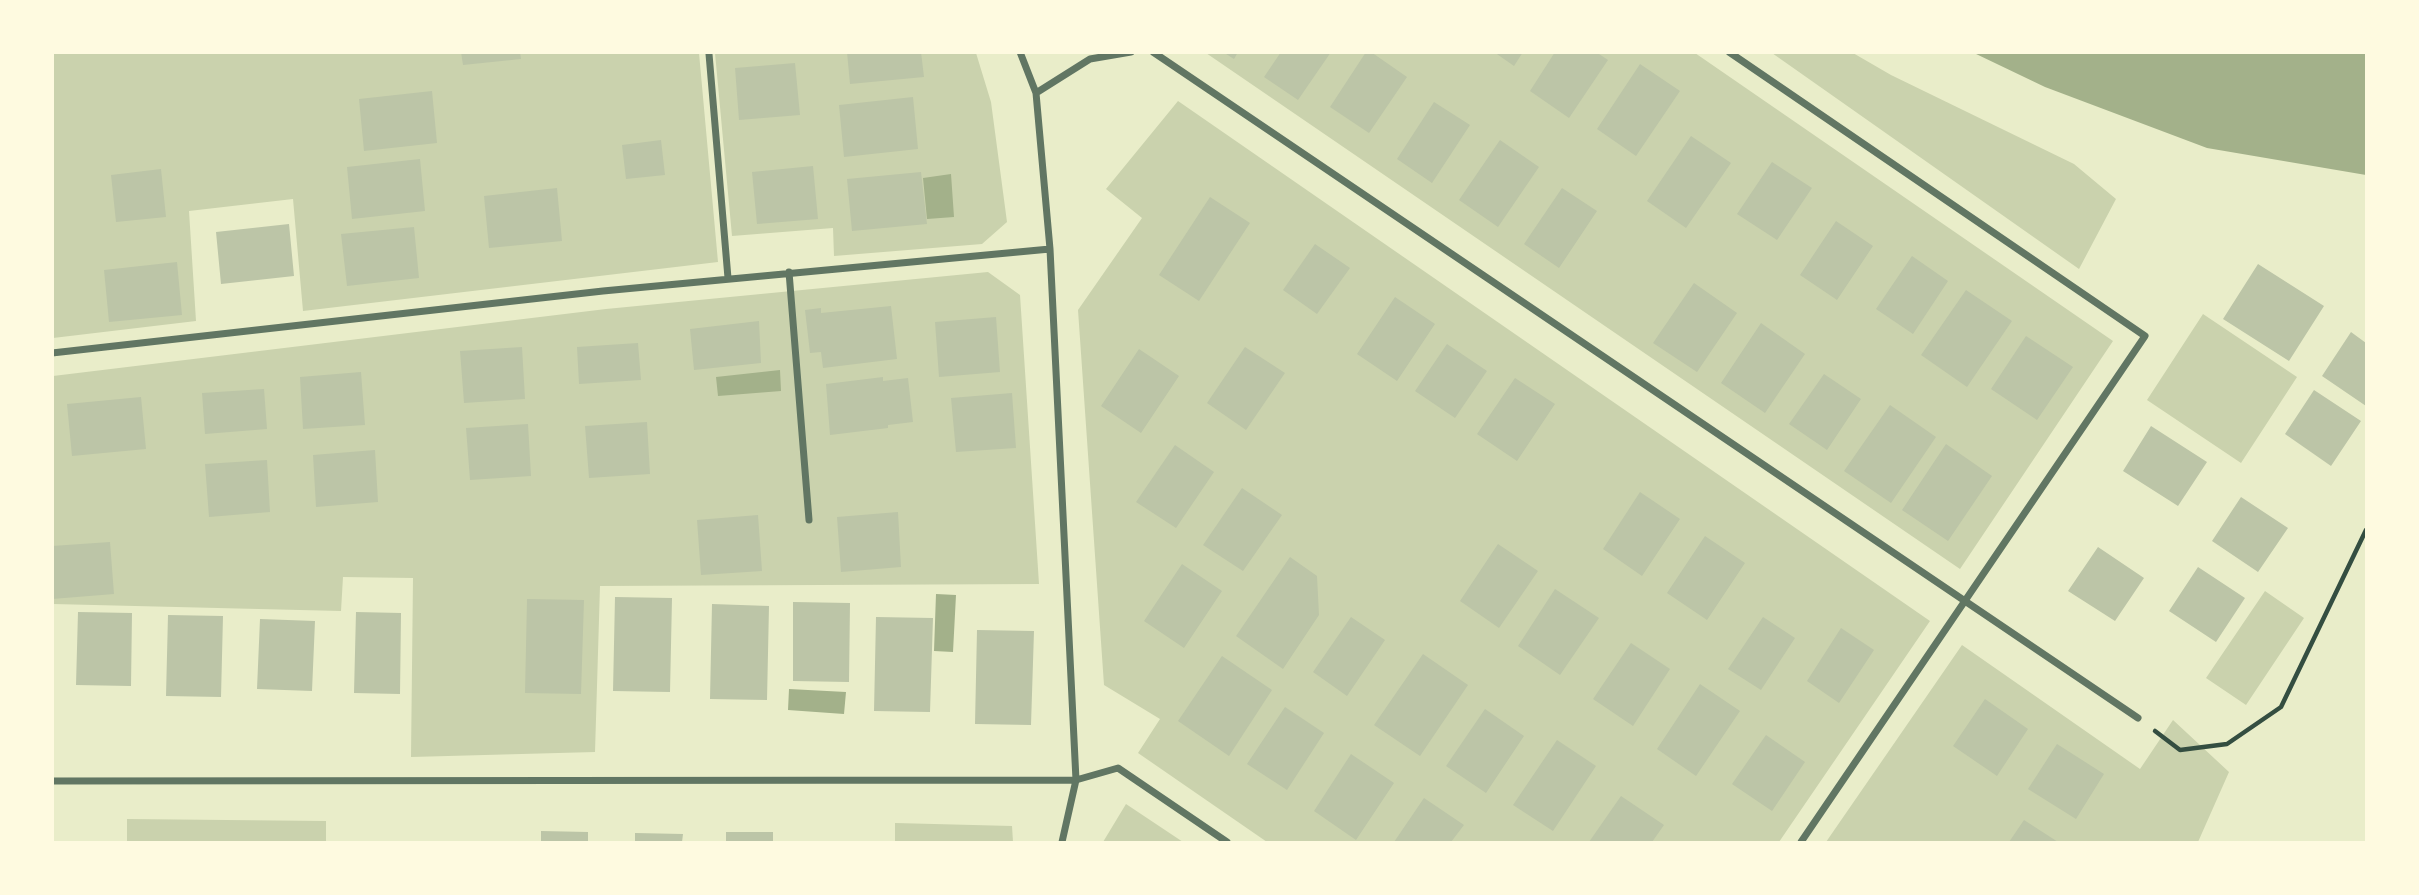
<!DOCTYPE html>
<style>
body{margin:0}
#map{position:relative;width:2419px;height:895px;overflow:hidden;background:#e9edc9;font-family:"DM Sans",sans-serif}
canvas{display:block}
.frame{position:absolute;inset:0;border:54px solid #fefae0;pointer-events:none}
</style>
<div id="map">
<canvas width="2419" height="895"></canvas>
<div class="frame"></div>
</div>
<script>
const c = document.querySelector('canvas').getContext('2d');
c.lineJoin = 'round';
function fillPath(path, color) {
  c.fillStyle = color;
  c.fill(path, 'evenodd');
}
function toPath(rows) {
  const path = new Path2D();
  for (const r of rows) {
    path.moveTo(r[0], r[1]);
    for (let i = 2; i < r.length; i += 2) path.lineTo(r[i], r[i + 1]);
  }
  return path;
}
function trace(path, color, width, dash) {
  c.strokeStyle = color;
  c.lineWidth = width;
  c.lineCap = dash ? 'butt' : 'round';
  c.setLineDash(dash || []);
  c.stroke(path);
}
const green = toPath([
 [52,53,699,53,718,262,303,311,293,199,189,211,196,321,53,338],
 [715,53,976,53,991,102,1007,222,982,244,834,256,833,228,732,236],
 [1206,53,1695,53,2113,341,1960,569],
 [1772,53,1853,53,1891,75,2074,164,2116,199,2079,269],
 [1178,101,1930,621,1779,842,1267,842,1138,753,1160,719,1104,685,1078,310,1142,218,1106,189],
 [988,272,1020,295,1039,584,600,586,595,752,411,757,413,578,343,577,341,611,53,604,53,376,606,309],
 [2203,314,2297,377,2241,463,2147,400],
 [2265,591,2304,618,2246,705,2206,678],
 [1962,645,2140,769,2173,720,2229,772,2198,842,1826,842],
 [1126,804,1183,842,1103,842],
 [127,819,326,821,326,842,127,842],
 [895,823,1012,826,1013,842,895,842]
]);
const water = toPath([
 [1974,53,2366,53,2366,175,2207,148,2045,87],
 [951,174,954,217,927,219,923,178],
 [780,370,781,391,718,396,716,377],
 [936,594,956,595,953,652,934,651],
 [789,689,846,692,844,714,788,710]
]);
const building = toPath([
 [461,52,520,52,521,59,463,65],
 [847,52,921,52,924,77,850,84],
 [1223,52,1238,52,1234,59],
 [1281,52,1331,52,1298,100,1264,77],
 [1366,52,1371,52,1407,77,1369,133,1330,107],
 [1494,52,1523,52,1514,66],
 [1555,52,1596,52,1608,60,1569,118,1530,91],
 [795,63,800,115,739,120,735,68],
 [1640,64,1680,91,1636,156,1597,129],
 [432,91,437,143,364,151,359,99],
 [913,97,918,149,844,157,839,105],
 [1434,102,1470,125,1432,183,1397,159],
 [1691,136,1731,163,1686,228,1647,201],
 [661,140,665,175,626,179,622,145],
 [1500,140,1539,167,1498,227,1459,200],
 [420,159,425,211,352,219,347,167],
 [1772,162,1812,188,1777,240,1737,214],
 [813,166,818,219,757,224,752,172],
 [161,169,166,217,116,222,111,175],
 [921,172,927,224,852,231,847,179],
 [557,188,562,241,489,248,484,196],
 [1562,188,1597,211,1559,268,1524,244],
 [1210,197,1250,223,1199,301,1159,275],
 [1836,221,1873,246,1837,300,1800,275],
 [289,224,294,276,221,284,216,232],
 [414,227,419,278,347,286,341,234],
 [1315,244,1350,268,1317,314,1283,290],
 [1912,256,1948,281,1913,334,1876,309],
 [177,262,182,315,109,322,104,270],
 [2258,264,2324,306,2289,361,2223,319],
 [1694,283,1737,313,1697,372,1653,343],
 [1966,290,2012,321,1967,387,1921,355],
 [1395,297,1435,324,1397,381,1357,354],
 [891,306,897,359,823,368,821,352,810,353,805,310,821,308,821,313],
 [996,317,1000,372,939,377,935,322],
 [759,321,761,363,694,370,690,329],
 [1761,323,1805,354,1765,413,1721,383],
 [2351,332,2366,343,2366,406,2322,376],
 [2026,336,2073,367,2037,420,1991,389],
 [638,343,641,380,579,384,577,347],
 [1447,344,1487,371,1455,418,1415,391],
 [522,347,525,399,464,403,460,351],
 [1245,347,1285,373,1246,430,1207,403],
 [1139,349,1179,376,1141,433,1101,406],
 [361,372,365,425,303,429,300,377],
 [1824,374,1861,399,1827,450,1789,424],
 [883,377,883,381,908,378,913,422,888,425,888,428,830,435,826,384],
 [1515,378,1555,404,1517,461,1477,434],
 [264,389,267,429,205,434,202,393],
 [2314,390,2361,421,2331,466,2285,434],
 [1012,393,1016,448,956,452,951,398],
 [141,397,146,449,72,456,67,404],
 [1890,405,1936,437,1891,503,1844,471],
 [647,422,650,474,589,478,585,426],
 [528,424,531,476,470,480,466,428],
 [2151,426,2207,462,2178,506,2123,471],
 [1946,444,1992,476,1948,541,1902,510],
 [1175,445,1214,472,1176,528,1136,502],
 [375,450,378,502,316,507,313,455],
 [267,460,270,512,209,517,205,464],
 [1242,488,1282,515,1243,571,1203,545],
 [1640,492,1680,519,1642,576,1603,549],
 [2241,497,2288,528,2258,572,2212,541],
 [898,512,901,567,841,572,837,517],
 [758,515,762,571,701,575,697,520],
 [1705,536,1745,563,1707,620,1667,593],
 [110,542,114,594,52,599,52,546],
 [1498,544,1538,571,1499,628,1460,601],
 [2098,547,2144,578,2115,621,2068,591],
 [1290,557,1317,576,1319,615,1283,669,1236,636],
 [1182,564,1222,591,1184,648,1144,621],
 [2198,567,2245,598,2216,642,2169,611],
 [1555,589,1599,618,1560,675,1518,646],
 [615,597,672,598,670,692,613,691],
 [527,599,584,600,581,694,525,693],
 [793,602,850,603,849,682,793,681],
 [712,604,769,606,767,700,710,699],
 [78,612,132,613,131,686,76,685],
 [356,612,401,613,400,694,354,693],
 [168,615,223,616,221,697,166,696],
 [876,617,933,618,930,712,874,711],
 [1351,617,1385,640,1347,696,1313,672],
 [1763,617,1795,638,1761,690,1728,669],
 [260,619,315,621,312,691,257,689],
 [1841,628,1874,650,1839,703,1807,681],
 [977,630,1034,631,1031,725,975,724],
 [1631,643,1670,669,1633,726,1593,699],
 [1423,654,1468,685,1420,756,1374,725],
 [1222,656,1272,690,1229,756,1178,721],
 [1700,684,1740,711,1696,776,1657,749],
 [1985,699,2028,729,1997,776,1953,746],
 [1285,707,1324,733,1287,790,1247,764],
 [1485,709,1524,736,1486,793,1446,766],
 [1766,735,1805,762,1772,811,1732,784],
 [1557,740,1596,766,1553,831,1513,805],
 [2057,744,2104,774,2076,819,2028,789],
 [1351,754,1394,783,1356,840,1314,811],
 [1621,796,1664,825,1652,842,1589,842],
 [1424,798,1464,825,1451,842,1394,842],
 [2024,820,2058,842,2009,842],
 [541,831,588,832,588,842,541,842],
 [726,832,773,832,773,842,726,842],
 [635,833,683,834,682,842,635,842]
]);
const path = toPath([
 [2155,731,2180,750,2227,744,2281,707,2366,530]
]);
const minor = toPath([
 [1020,52,1036,93,1050,249,1076,780,1062,842],
 [1153,52,2138,718],
 [1729,52,2145,336,1801,842],
 [709,54,728,278],
 [1036,93,1090,59,1131,52],
 [789,272,809,520],
 [52,353,603,291,1050,249],
 [52,781,1076,780,1118,768,1227,842]
]);
fillPath(green, '#cad2ad');
fillPath(water, '#a3b18a');
fillPath(building, '#bcc5a7');
trace(path, '#344e41', 4.5);
trace(minor, '#617663', 7);
</script>
